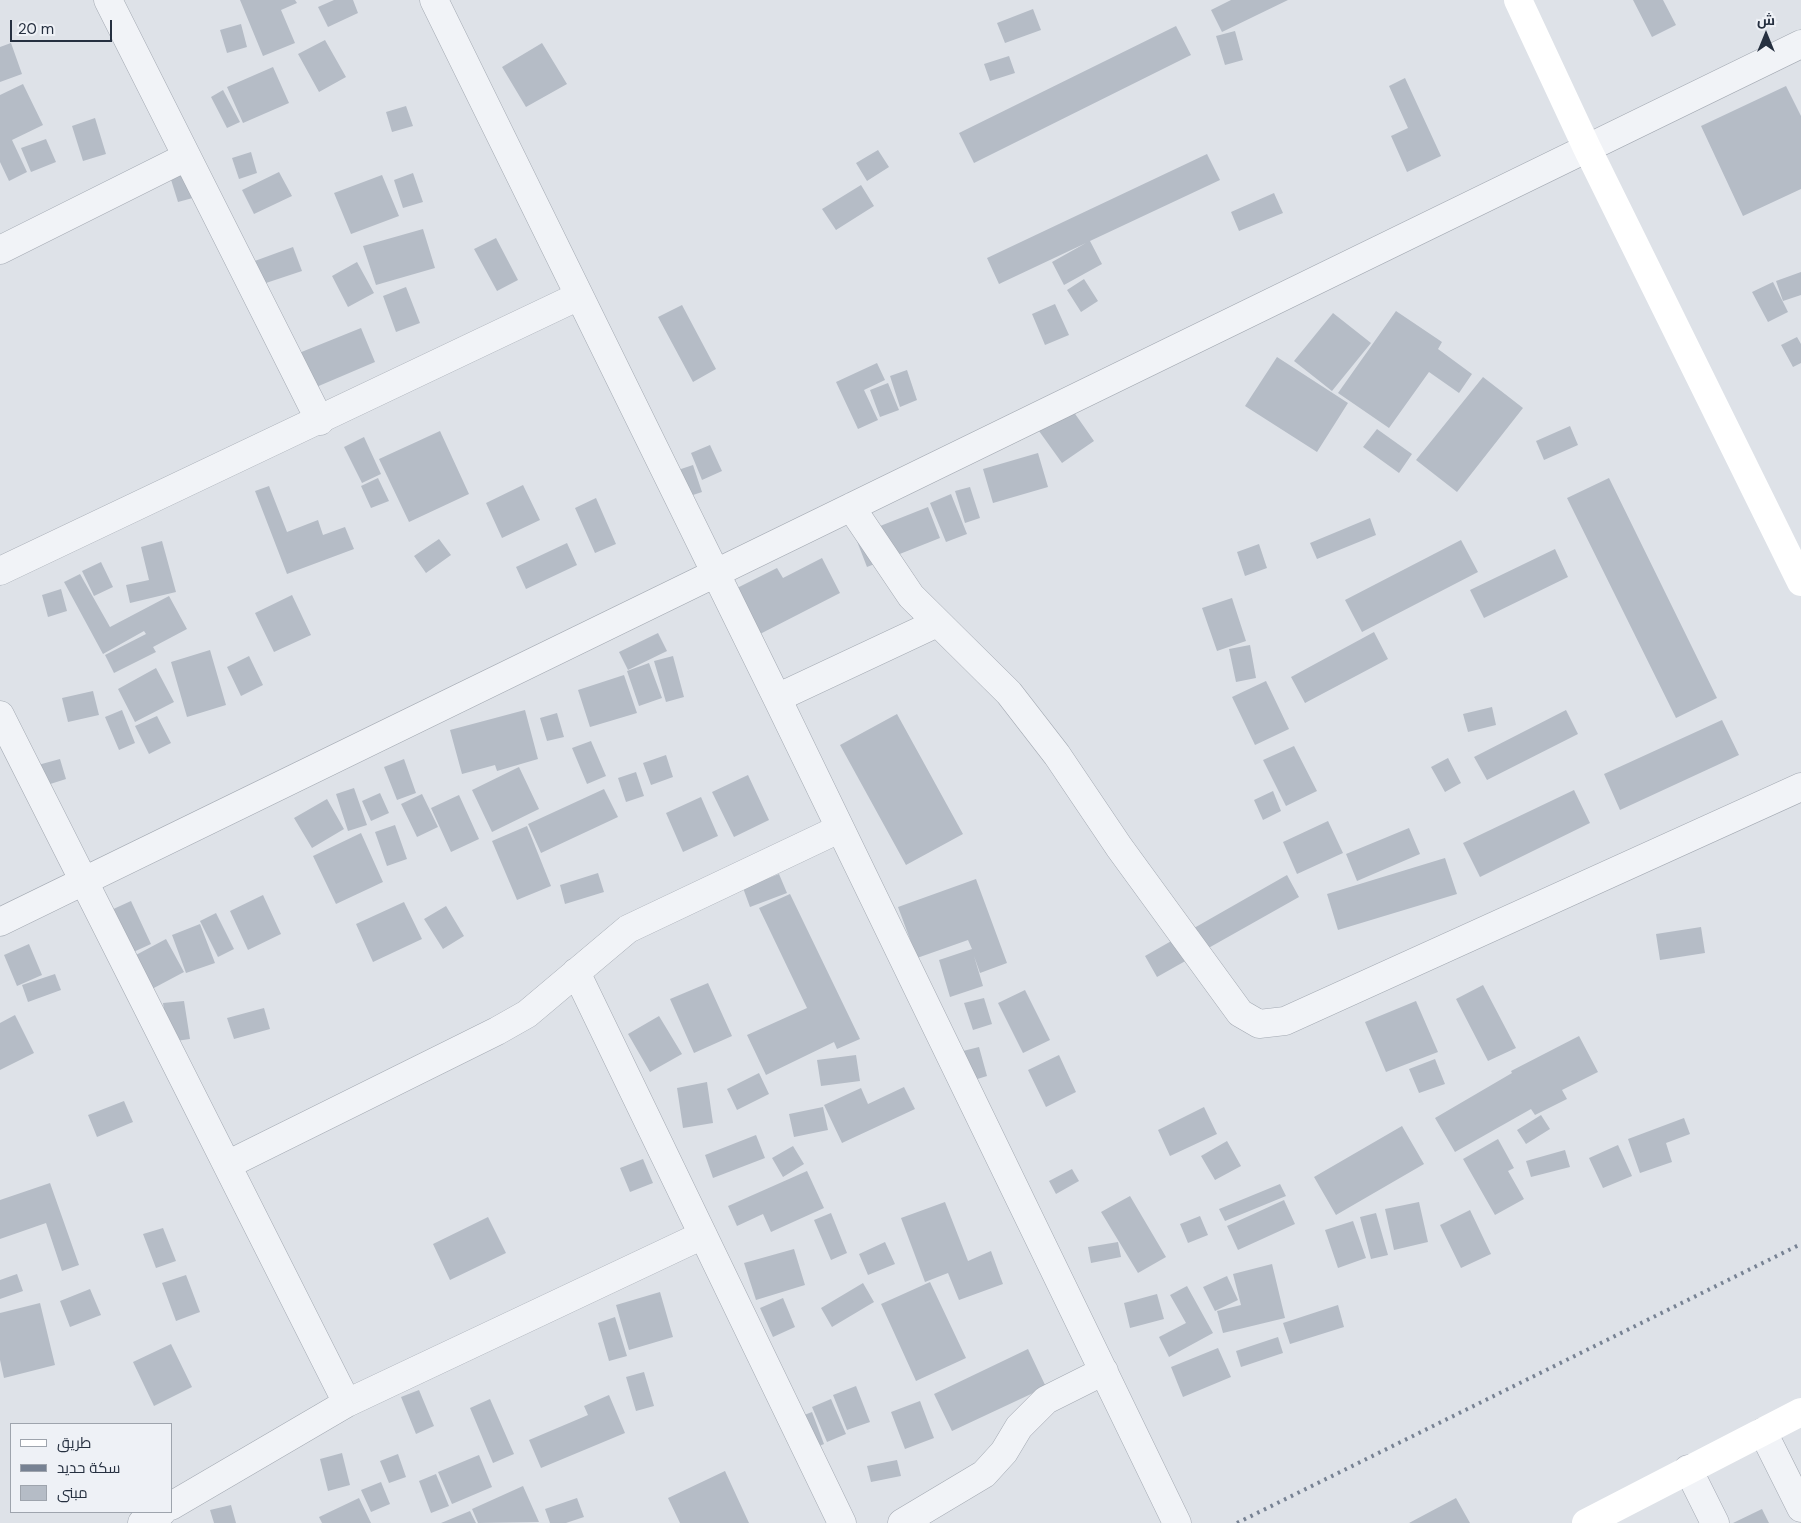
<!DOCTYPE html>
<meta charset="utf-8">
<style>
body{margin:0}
#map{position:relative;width:1801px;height:1523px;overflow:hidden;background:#dee2e8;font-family:"DM Sans",Cairo,sans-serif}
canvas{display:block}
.legend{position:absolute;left:10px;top:1423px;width:162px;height:90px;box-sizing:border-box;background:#eef1f6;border:1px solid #9ea4ad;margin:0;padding:6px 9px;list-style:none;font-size:15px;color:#263040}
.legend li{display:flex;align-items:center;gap:10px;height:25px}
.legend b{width:25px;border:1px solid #9ea4ad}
.north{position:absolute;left:1741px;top:10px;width:50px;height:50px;-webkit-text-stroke:4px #eef1f6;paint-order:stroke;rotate:0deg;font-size:14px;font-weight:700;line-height:20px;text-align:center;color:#263040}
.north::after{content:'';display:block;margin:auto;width:18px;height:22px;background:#263040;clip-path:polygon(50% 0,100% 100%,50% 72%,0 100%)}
.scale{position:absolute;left:10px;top:20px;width:102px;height:22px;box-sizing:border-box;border:2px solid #263040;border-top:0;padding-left:6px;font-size:15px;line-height:18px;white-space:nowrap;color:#263040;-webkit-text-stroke:4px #eef1f6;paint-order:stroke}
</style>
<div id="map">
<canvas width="1801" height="1523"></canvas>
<ul class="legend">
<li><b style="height:6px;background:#fff"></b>طريق</li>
<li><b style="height:6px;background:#778293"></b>سكة حديد</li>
<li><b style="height:14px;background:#b5bcc6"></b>مبنى</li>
</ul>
<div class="north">ش</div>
<div class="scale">20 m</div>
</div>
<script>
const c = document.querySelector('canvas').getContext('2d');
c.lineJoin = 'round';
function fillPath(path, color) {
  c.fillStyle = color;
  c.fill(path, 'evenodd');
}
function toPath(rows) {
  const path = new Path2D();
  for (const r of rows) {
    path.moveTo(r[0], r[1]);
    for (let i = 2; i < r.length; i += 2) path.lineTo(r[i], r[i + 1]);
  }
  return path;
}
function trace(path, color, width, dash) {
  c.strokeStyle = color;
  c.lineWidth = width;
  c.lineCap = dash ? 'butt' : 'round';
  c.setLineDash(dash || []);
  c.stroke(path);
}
const building = toPath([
 [240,0,295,0,297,3,281,10,295,43,263,56],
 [334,0,353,0,358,13,328,27,318,7],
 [1231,0,1288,0,1222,32,1211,10],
 [1633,0,1663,0,1676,25,1652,37],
 [1033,9,1041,30,1005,43,997,23],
 [241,24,247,47,227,53,220,30],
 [1176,26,1191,55,974,163,959,133],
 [1235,31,1243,60,1225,65,1216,36],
 [325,40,346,77,319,92,298,54],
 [11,43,22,74,0,82,0,47],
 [542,43,567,84,526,107,502,67],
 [1009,56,1015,73,990,81,984,64],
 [273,67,289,103,243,123,227,87],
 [1405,78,1441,156,1407,172,1391,136,1408,128,1389,86],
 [23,84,43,125,12,140,27,172,9,181,0,162,0,95],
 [1786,86,1801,116,1801,189,1743,216,1701,126],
 [223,90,240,122,227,128,211,97],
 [406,106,413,126,392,132,386,112],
 [95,118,106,154,83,161,72,126],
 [46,139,56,162,31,172,21,148],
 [878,150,889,167,867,181,856,163],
 [251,152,257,173,239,179,232,158],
 [1207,154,1220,180,1090,241,1102,264,1064,285,1052,262,1086,243,999,284,987,258],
 [191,164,200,196,178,202,168,170],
 [279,172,292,196,254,214,242,190],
 [413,173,423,202,403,208,394,180],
 [382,175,399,216,351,234,334,193],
 [861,185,874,206,836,230,822,209],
 [1274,193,1283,213,1239,231,1231,212],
 [423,229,435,268,376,285,363,246],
 [496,238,518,280,497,291,474,249],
 [293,247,302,271,260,285,252,262],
 [357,262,374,293,348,307,332,276],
 [1801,272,1801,295,1783,301,1776,281],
 [1084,279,1098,301,1081,312,1067,290],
 [1773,282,1788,312,1768,322,1752,292],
 [406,287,420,323,396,332,383,296],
 [1055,304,1069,335,1045,345,1032,314],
 [682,305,716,369,693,382,658,317],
 [1396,311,1442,342,1438,349,1472,374,1459,393,1429,372,1389,428,1338,393],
 [1333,313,1371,343,1332,391,1294,361],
 [361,328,375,362,314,388,299,353],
 [1797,337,1801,344,1801,363,1793,367,1781,345],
 [1277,357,1348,403,1317,452,1245,406],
 [877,363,885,380,864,390,878,420,858,429,836,382],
 [907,370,917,400,900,407,890,376],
 [1483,377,1523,408,1457,492,1416,460],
 [888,383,899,410,880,417,870,390],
 [1071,408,1094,441,1062,463,1039,431],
 [1570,426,1578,445,1544,460,1536,441],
 [1377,429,1412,454,1399,473,1363,447],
 [440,431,469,494,409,522,379,459],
 [364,437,381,474,362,483,344,447],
 [710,445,722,471,702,480,691,453],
 [1038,453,1048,487,993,503,983,469],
 [693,465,702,492,687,497,678,470],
 [378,478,389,501,371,508,361,486],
 [1609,478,1717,698,1676,718,1567,498],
 [523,485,540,520,502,538,486,503],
 [269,486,287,532,318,520,323,535,345,527,354,549,287,574,255,491],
 [970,487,980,518,965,523,955,491],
 [951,494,967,534,946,542,930,503],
 [596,498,616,544,595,553,575,508],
 [928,507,940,538,867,567,855,536],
 [1370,518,1376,535,1317,559,1310,543],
 [439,539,451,555,426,573,414,556],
 [1461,540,1478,572,1362,632,1345,600],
 [162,541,176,592,130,603,126,585,149,580,141,547],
 [567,543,577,565,526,589,516,567],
 [1259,544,1267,568,1245,576,1237,552],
 [1555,549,1568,577,1484,618,1470,590],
 [822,558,840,593,760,634,737,588,777,568,783,578],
 [101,562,113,587,94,596,82,571],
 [80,574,110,627,169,596,187,629,153,647,156,652,114,673,105,655,146,634,144,631,103,654,64,582],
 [61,589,67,611,48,617,42,595],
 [292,595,311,635,274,652,255,613],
 [1232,598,1246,641,1217,651,1202,608],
 [1374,632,1388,659,1305,703,1291,677],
 [658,633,667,651,628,670,619,652],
 [1250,645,1256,678,1236,682,1229,649],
 [210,650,226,705,187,717,171,662],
 [249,656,263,685,241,696,227,667],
 [673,656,684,697,666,702,654,661],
 [649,663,662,698,639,706,627,671],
 [156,668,174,702,135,722,118,689],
 [624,675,637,713,590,727,578,690],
 [1266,681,1289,729,1255,745,1232,697],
 [93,691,99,715,68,722,62,698],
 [1492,707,1496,725,1468,732,1463,714],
 [122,710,135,743,119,750,105,717],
 [525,710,538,759,497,771,495,765,462,774,450,730],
 [1566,710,1578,734,1487,780,1474,757],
 [557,713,564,737,547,741,540,718],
 [897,714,963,834,906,865,840,745],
 [157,716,171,743,149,754,135,726],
 [1722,720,1739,755,1620,810,1604,774],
 [591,741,606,776,587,784,572,748],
 [1294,746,1317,791,1286,806,1263,760],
 [666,755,673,777,651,785,643,763],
 [1448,758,1461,783,1445,792,1431,767],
 [60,759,66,779,44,786,38,765],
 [404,759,416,793,397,800,384,767],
 [519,767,539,809,492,832,472,790],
 [636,772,644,796,626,802,618,778],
 [748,775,769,820,734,837,712,792],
 [354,788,367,825,348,831,336,794],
 [604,789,618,817,541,853,528,824],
 [1574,790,1590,823,1480,877,1463,843],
 [1273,791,1281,811,1263,820,1254,800],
 [380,793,389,813,371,821,362,801],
 [422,794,438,827,417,837,401,804],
 [459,795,479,839,451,852,431,808],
 [701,797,718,836,683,852,666,813],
 [327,799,344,829,312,848,294,818],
 [1328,821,1343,853,1297,874,1283,842],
 [395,825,407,859,387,866,375,832],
 [527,826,551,886,517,900,492,841],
 [1409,828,1420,854,1357,881,1346,854],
 [361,833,383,882,336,904,313,856],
 [1445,858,1457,894,1338,930,1327,894],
 [598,873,604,892,565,904,560,885],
 [779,874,787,893,750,907,743,888],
 [1287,875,1299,897,1157,977,1145,956],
 [976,879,1007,963,980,973,974,956,983,986,950,997,939,960,972,949,968,940,917,958,898,907],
 [790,894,860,1039,837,1049,834,1042,766,1075,747,1035,807,1008,759,908],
 [263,895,281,934,248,950,230,911],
 [131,901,151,944,129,954,109,911],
 [404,902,422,939,373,962,356,924],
 [446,906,464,936,443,949,424,919],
 [216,913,234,949,218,957,200,921],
 [200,924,215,963,186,973,172,935],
 [1701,927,1705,953,1660,960,1656,934],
 [166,939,184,972,152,989,134,956],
 [29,944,42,975,17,986,4,955],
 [55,974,61,990,28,1002,22,985],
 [708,983,732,1036,694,1053,670,999],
 [1483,985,1516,1048,1488,1061,1456,999],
 [1025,990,1050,1040,1023,1053,998,1003],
 [984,998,992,1024,973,1030,964,1003],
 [184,1001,190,1039,169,1042,163,1003],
 [1416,1001,1438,1052,1386,1072,1365,1022],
 [264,1008,270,1029,234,1039,227,1018],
 [15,1015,34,1053,0,1070,0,1023],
 [659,1016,682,1054,650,1072,628,1034],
 [1579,1036,1598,1072,1562,1090,1567,1099,1535,1115,1531,1109,1455,1152,1435,1118,1512,1073,1511,1071],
 [979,1047,987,1076,971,1081,963,1051],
 [856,1055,860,1081,821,1086,817,1060],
 [1059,1055,1076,1092,1046,1107,1028,1070],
 [1435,1059,1445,1084,1419,1093,1409,1069],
 [759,1073,769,1094,737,1110,727,1089],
 [707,1082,713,1123,683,1128,677,1088],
 [904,1087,915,1109,842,1143,824,1105,861,1088,868,1104],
 [124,1101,133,1122,97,1137,88,1115],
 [823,1107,828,1130,794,1137,789,1114],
 [1204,1107,1217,1134,1170,1156,1158,1130],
 [1541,1115,1550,1129,1526,1144,1517,1130],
 [1684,1118,1690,1134,1666,1143,1672,1162,1640,1173,1628,1139],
 [1402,1126,1424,1164,1336,1215,1314,1177],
 [756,1135,765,1158,713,1178,705,1155],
 [1498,1139,1514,1168,1508,1171,1524,1199,1495,1215,1463,1159],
 [1227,1141,1241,1166,1215,1180,1201,1156],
 [1618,1145,1632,1176,1603,1188,1589,1158],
 [793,1146,804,1164,783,1177,772,1158],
 [1565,1150,1570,1167,1531,1177,1526,1161],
 [643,1159,653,1183,630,1192,620,1168],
 [1072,1169,1079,1181,1056,1194,1049,1181],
 [807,1171,824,1208,771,1232,763,1214,737,1226,728,1206],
 [50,1183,79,1265,62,1271,46,1223,0,1239,0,1200],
 [1280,1184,1286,1196,1225,1221,1219,1209],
 [1130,1196,1166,1257,1138,1273,1101,1212],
 [1284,1200,1295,1224,1238,1250,1227,1226],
 [945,1202,968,1261,991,1251,1003,1284,959,1300,948,1273,925,1282,901,1218],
 [1419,1202,1428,1242,1394,1250,1385,1209],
 [1470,1210,1491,1254,1461,1268,1440,1225],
 [831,1213,847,1253,831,1260,814,1220],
 [1376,1213,1388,1255,1371,1259,1360,1217],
 [1200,1216,1208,1235,1188,1243,1180,1224],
 [488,1217,506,1253,450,1280,433,1244],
 [1353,1221,1366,1258,1338,1268,1325,1230],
 [163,1228,176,1261,156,1268,143,1234],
 [885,1242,895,1264,868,1275,859,1254],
 [1118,1242,1121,1257,1091,1263,1088,1247],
 [794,1249,805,1285,756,1300,744,1263],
 [1272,1264,1285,1318,1223,1333,1217,1311,1241,1305,1233,1274],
 [17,1274,23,1291,0,1299,0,1280],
 [186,1275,200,1312,176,1321,162,1283],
 [1227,1276,1238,1300,1215,1311,1203,1287],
 [930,1282,966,1358,916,1381,881,1304],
 [863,1283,874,1302,832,1327,821,1308],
 [1187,1286,1213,1333,1169,1357,1159,1337,1186,1323,1170,1295],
 [90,1289,101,1315,70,1327,60,1301],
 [660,1292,673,1337,629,1350,616,1305],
 [1157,1294,1164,1319,1130,1328,1124,1303],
 [783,1298,795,1327,773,1337,760,1308],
 [40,1303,55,1365,4,1378,0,1360,0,1313],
 [1338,1305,1344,1327,1290,1344,1283,1323],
 [615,1317,627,1356,609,1361,598,1323],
 [1278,1337,1283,1353,1241,1367,1236,1351],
 [171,1344,192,1387,154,1406,133,1362],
 [1218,1348,1231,1377,1183,1397,1171,1367],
 [1028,1349,1046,1387,952,1431,934,1394],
 [644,1372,654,1406,636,1411,626,1377],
 [856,1386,870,1422,847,1430,833,1395],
 [419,1390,434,1426,416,1434,401,1397],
 [609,1395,625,1433,541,1468,529,1440,588,1415,584,1406],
 [490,1399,514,1454,493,1463,470,1408],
 [831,1399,846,1434,827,1442,812,1407],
 [920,1401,934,1438,905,1449,891,1412],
 [812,1412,824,1444,807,1451,794,1419],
 [342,1453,350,1485,328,1491,320,1459],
 [398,1454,406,1477,389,1483,380,1461],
 [479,1455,492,1487,452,1504,438,1472],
 [897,1460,901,1476,871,1482,867,1466],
 [725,1471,749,1523,680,1523,668,1498],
 [436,1474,449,1506,431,1513,419,1481],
 [381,1482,390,1504,371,1512,361,1490],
 [523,1486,539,1522,478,1523,472,1509],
 [359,1498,371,1523,322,1523,319,1517],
 [577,1498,584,1517,566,1523,550,1523,545,1509],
 [1456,1498,1470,1523,1409,1523],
 [231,1505,236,1523,214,1523,210,1510],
 [1762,1509,1769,1523,1733,1523],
 [470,1511,476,1523,441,1523]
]);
const street = toPath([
 [108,0,320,421],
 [434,0,777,698,1177,1523],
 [0,250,186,157],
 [851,507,911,596,1009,693,1057,755,1119,847,1240,1013,1259,1024,1285,1021,1801,787],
 [0,571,579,296],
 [777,698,937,623],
 [0,715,347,1403],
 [0,922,1801,44],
 [576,972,842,1523],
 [227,1165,497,1031,527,1014,628,929,839,829],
 [1763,1432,1801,1508],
 [1688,1469,1715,1523],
 [171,1506,347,1403,703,1235],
 [142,1523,162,1512],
 [902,1523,984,1474,1004,1452,1019,1427,1046,1400,1104,1371]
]);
const secondary = toPath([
 [1518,0,1587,148,1801,582],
 [1586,1523,1801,1412]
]);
const rail = toPath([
 [1237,1523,1801,1244]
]);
fillPath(building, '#b5bcc6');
trace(street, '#a3a9b2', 29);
trace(street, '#f1f3f7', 28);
trace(secondary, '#fff', 28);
trace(rail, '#778293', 4, [2.5, 5]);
</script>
